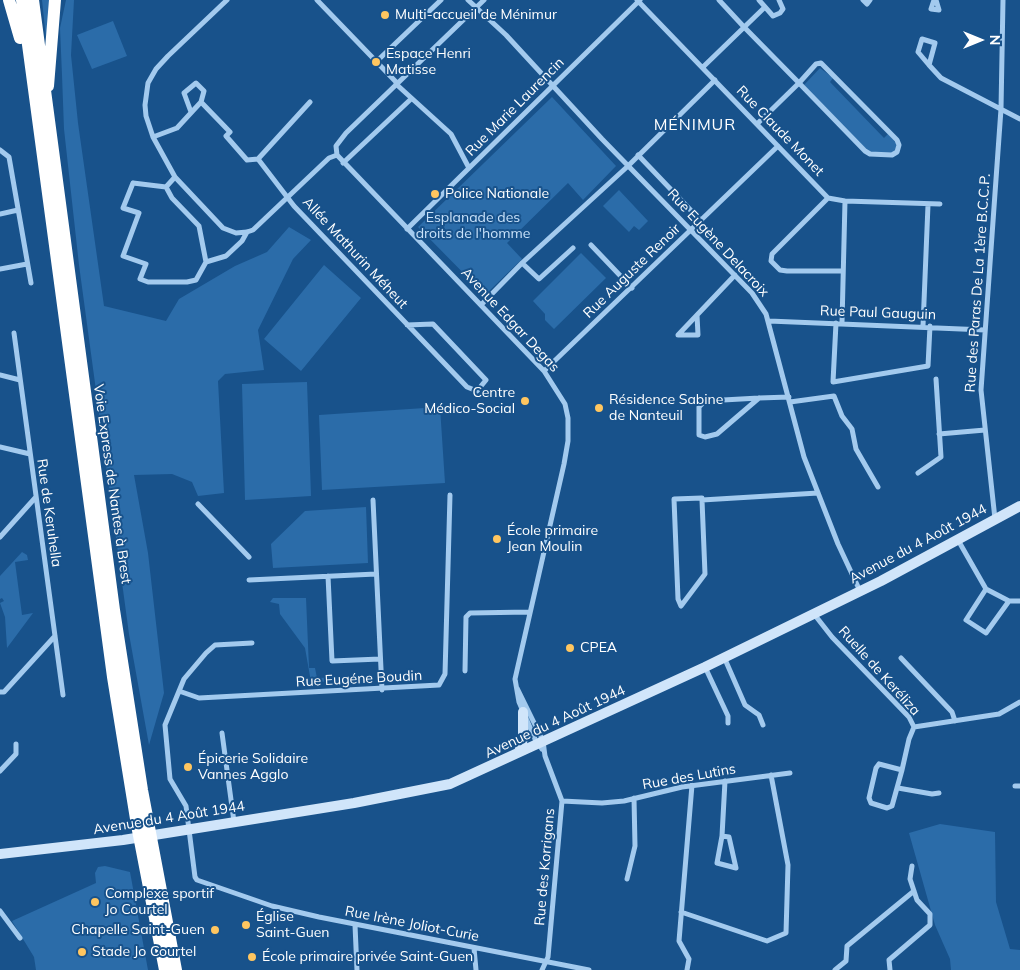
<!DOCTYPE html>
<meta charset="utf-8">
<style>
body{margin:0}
#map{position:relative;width:1020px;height:970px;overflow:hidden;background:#18528b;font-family:Mulish,sans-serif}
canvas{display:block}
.north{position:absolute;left:955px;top:15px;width:50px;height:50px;-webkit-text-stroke:4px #18528b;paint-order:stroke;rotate:90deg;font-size:14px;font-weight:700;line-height:20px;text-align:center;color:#fff}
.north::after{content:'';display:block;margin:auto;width:18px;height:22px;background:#fff;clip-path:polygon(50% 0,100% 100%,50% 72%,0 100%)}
</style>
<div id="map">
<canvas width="1020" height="970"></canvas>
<div class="north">N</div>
</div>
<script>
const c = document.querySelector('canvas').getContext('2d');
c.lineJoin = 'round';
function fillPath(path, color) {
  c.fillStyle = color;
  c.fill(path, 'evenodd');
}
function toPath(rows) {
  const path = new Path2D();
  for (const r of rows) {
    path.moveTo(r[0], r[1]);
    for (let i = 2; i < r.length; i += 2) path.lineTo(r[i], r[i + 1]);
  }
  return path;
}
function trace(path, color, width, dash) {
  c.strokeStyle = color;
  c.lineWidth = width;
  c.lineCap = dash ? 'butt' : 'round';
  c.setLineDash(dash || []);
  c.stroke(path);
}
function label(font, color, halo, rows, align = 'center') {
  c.font = font + ' Mulish,sans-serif';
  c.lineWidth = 4;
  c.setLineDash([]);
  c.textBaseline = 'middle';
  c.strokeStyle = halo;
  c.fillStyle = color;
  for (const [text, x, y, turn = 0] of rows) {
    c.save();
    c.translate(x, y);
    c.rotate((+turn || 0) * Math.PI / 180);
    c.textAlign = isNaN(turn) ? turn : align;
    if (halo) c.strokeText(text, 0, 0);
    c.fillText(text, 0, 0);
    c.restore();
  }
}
const green = toPath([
 [42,0,51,0,46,38],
 [66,0,74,0,71,55,78,123,104,306,166,321,179,299,235,266,267,252,289,227,311,240,293,259,258,330,264,370,225,374,218,381,224,493,198,496,192,482,172,474,134,475,148,553,164,693,149,745,129,634,79,265,64,129,62,75,60,28],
 [113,21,127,56,92,69,77,35],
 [820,68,833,78,830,82,884,138,888,134,896,143,896,149,892,153,872,153,866,149,804,85],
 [552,97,616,166,583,200,568,183,507,243,522,259,485,295,418,227],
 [619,190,648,221,639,230,634,226,629,232,603,206],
 [581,253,606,278,554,329,545,320,545,314,533,301],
 [324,265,361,298,301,371,264,339],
 [307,382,311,496,245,500,242,384],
 [440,407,445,483,322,490,319,415],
 [366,507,368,563,273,568,271,544,305,511],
 [22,552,27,555,28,560,15,562,22,615,33,613,7,648,5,617,0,603,4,601,2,598,0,599,0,576],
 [273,598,306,598,309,668,315,668,317,678,372,676,372,680,311,682,305,648,280,614,279,604,270,602],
 [940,824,995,832,996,902,1010,949,1020,950,1020,970,951,970,950,959,935,925,909,833],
 [105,866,130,872,148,970,36,970,34,957,12,921,96,883,95,873,98,867]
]);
const street = toPath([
 [227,0,168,56,156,69,148,83,145,105,146,116,153,137,175,177,223,228,236,233,247,232,253,230,329,158,337,155],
 [317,0,397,83],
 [468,0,506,35,602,139,752,293,766,314,804,457,838,544,860,591],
 [637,0,828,198,845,201,940,204],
 [719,0,744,27,799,83,865,151,870,154,892,155,897,152,899,145,897,140,821,63,816,64,799,83,758,123],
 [759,0,773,16,780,13,783,9,779,0],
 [863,0,867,4,870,0],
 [934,0,931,9,939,10,936,0],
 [376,62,441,0],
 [929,65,935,43,922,39,918,52,929,65,941,78,1020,119],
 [703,67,764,8],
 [396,84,451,134,469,168],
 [201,102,230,132,226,136,247,160,258,159],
 [153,137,177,128,201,102,204,91,196,83,184,93,191,112],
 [0,150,9,157,31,283],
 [337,155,544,371,565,404,568,418,568,441,564,464,515,679,519,702,535,739,542,749],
 [337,155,336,146,346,133,484,0],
 [638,155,701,221],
 [258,159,294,206,467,387,477,391,486,380,433,324,407,325],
 [258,159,310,102],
 [343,163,411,99],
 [133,183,166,187,172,198,199,226,206,262,196,280,187,282,148,282,140,279,146,264,123,256,139,213,123,208,133,183],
 [166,187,175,177],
 [828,198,772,254,771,261,780,270,787,271,843,271],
 [0,214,18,210],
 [407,229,640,0],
 [591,245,632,288],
 [206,262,226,256,242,241,247,232],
 [522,263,539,279,573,248],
 [0,269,27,264],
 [481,305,522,263,628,166,715,80],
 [697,315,698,335,678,335,735,275],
 [769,321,985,330],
 [836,323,833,382,928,366,930,326],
 [842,323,845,201],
 [923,326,928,205],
 [14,333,63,695],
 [544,371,778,146],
 [0,375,20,380],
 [759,398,717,434,705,437,699,435,699,407,705,401,759,398,789,397],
 [790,402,834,396,842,416,852,429,856,449,878,487],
 [939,434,985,430],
 [0,447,30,454],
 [918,473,941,457,936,379],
 [373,500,382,690],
 [702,500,705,574,681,606,678,599,674,499,702,498,702,500,818,493],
 [198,504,249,557],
 [995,519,981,390,1001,109,1003,0],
 [0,537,35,498],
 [958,540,986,589,1009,601,1020,601],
 [328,576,332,661,380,659],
 [249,580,376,574],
 [986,589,966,620,986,633,1009,601],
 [814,614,832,637,909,717,914,727],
 [252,643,215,645,206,653,184,679,165,725,170,779,186,806,195,877,197,880,272,906,319,917,589,970],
 [724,657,745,705,759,715,763,725],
 [901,658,952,712,955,721],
 [705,667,728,716,728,723],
 [465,671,466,617,470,613,529,612],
 [517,688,543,741,545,756,562,801,548,957,542,970],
 [179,691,199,698,439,685,445,674,450,495],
 [0,692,4,692,55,636],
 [914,727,999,714,1020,702],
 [222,733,234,822],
 [879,764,902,770,892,806,887,808,871,803,869,798,876,768,879,764],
 [902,770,909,739,914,727],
 [0,771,16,754,16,744],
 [1015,786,1020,786],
 [898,788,932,794,939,793],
 [562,801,602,803,624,801,682,787,790,773],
 [722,836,729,837,736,868,717,863,722,836,725,781],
 [627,879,635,846,634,798],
 [0,911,20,938],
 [681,912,767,941,786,933,788,865,771,775],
 [355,925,357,970],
 [474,948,476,970],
 [687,970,689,959,679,941,692,785],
 [835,970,846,961,847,946,914,891],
 [890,970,889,960,930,925,930,914,917,900,910,879,912,866]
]);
const secondary = toPath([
 [519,752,523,739,523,712],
 [0,854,123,840,354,803,450,784,705,667,881,581,1020,506]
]);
const highway = toPath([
 [9,0,20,38],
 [22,0,113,677,137,825,165,970],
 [33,0,114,610,142,790,176,970],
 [48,86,55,0]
]);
const markers = [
 [385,15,5,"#ffc660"],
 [376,62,5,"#ffc660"],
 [435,194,5,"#ffc660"],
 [525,401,5,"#ffc660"],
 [599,408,5,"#ffc660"],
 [497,539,5,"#ffc660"],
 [570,648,5,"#ffc660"],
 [188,767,5,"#ffc660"],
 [95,902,5,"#ffc660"],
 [246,925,5,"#ffc660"],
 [215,930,5,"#ffc660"],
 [82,952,5,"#ffc660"],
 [252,957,5,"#ffc660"]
];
const poiNames = [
 ["Multi-accueil de Ménimur",395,15],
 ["Espace Henri",386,54],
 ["Matisse",386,70],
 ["Police Nationale",445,194],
 ["Centre",515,393,"right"],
 ["Médico-Social",515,409,"right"],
 ["Résidence Sabine",609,400],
 ["de Nanteuil",609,416],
 ["École primaire",507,531],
 ["Jean Moulin",507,547],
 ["CPEA",580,648],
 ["Épicerie Solidaire",198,759],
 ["Vannes Agglo",198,775],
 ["Complexe sportif",105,894],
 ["Jo Courtel",105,910],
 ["Église",256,917],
 ["Saint-Guen",256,933],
 ["Chapelle Saint-Guen",205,930,"right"],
 ["Stade Jo Courtel",92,952],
 ["École primaire privée Saint-Guen",262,957]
];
const streetNames = [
 ["Rue Marie Laurencin",515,107,-45],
 ["Rue Claude Monet",780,131,46],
 ["Rue Eugène Delacroix",718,243,47],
 ["Allée Mathurin Méheut",355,253,47],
 ["Rue Auguste Renoir",632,271,-44],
 ["Rue des Paras De La 1ère B.C.C.P.",978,283,-86],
 ["Rue Paul Gauguin",878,313,2],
 ["Avenue Edgar Degas",510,320,47],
 ["Voie Express de Nantes à Brest",112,484,82],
 ["Rue de Keruhella",49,513,82],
 ["Avenue du 4 Août 1944",918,544,-28],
 ["Ruelle de Keréliza",879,671,48],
 ["Rue Eugéne Boudin",359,679,-3],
 ["Avenue du 4 Août 1944",555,722,-25],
 ["Rue des Lutins",689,777,-10],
 ["Avenue du 4 Août 1944",169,818,-9],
 ["Rue des Korrigans",545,867,-85],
 ["Rue Irène Joliot-Curie",412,924,11]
];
const parkNames = [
 ["Esplanade des",473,218],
 ["droits de l'homme",473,234]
];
const quarterNames = [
 ["MÉNIMUR",695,125]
];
fillPath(green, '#2b6ca9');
trace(street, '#a3caee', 5);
trace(secondary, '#d0e5fa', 10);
trace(highway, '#fff', 12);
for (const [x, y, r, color] of markers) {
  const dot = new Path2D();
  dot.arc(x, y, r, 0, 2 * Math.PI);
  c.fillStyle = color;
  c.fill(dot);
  trace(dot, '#18528b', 2);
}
label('14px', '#fff', '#18528b', poiNames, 'left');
label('14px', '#fff', '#18528b', streetNames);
label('14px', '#c9e2fa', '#18528b', parkNames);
c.letterSpacing = '1px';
label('16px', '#fff', '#18528b', quarterNames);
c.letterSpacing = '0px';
</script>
